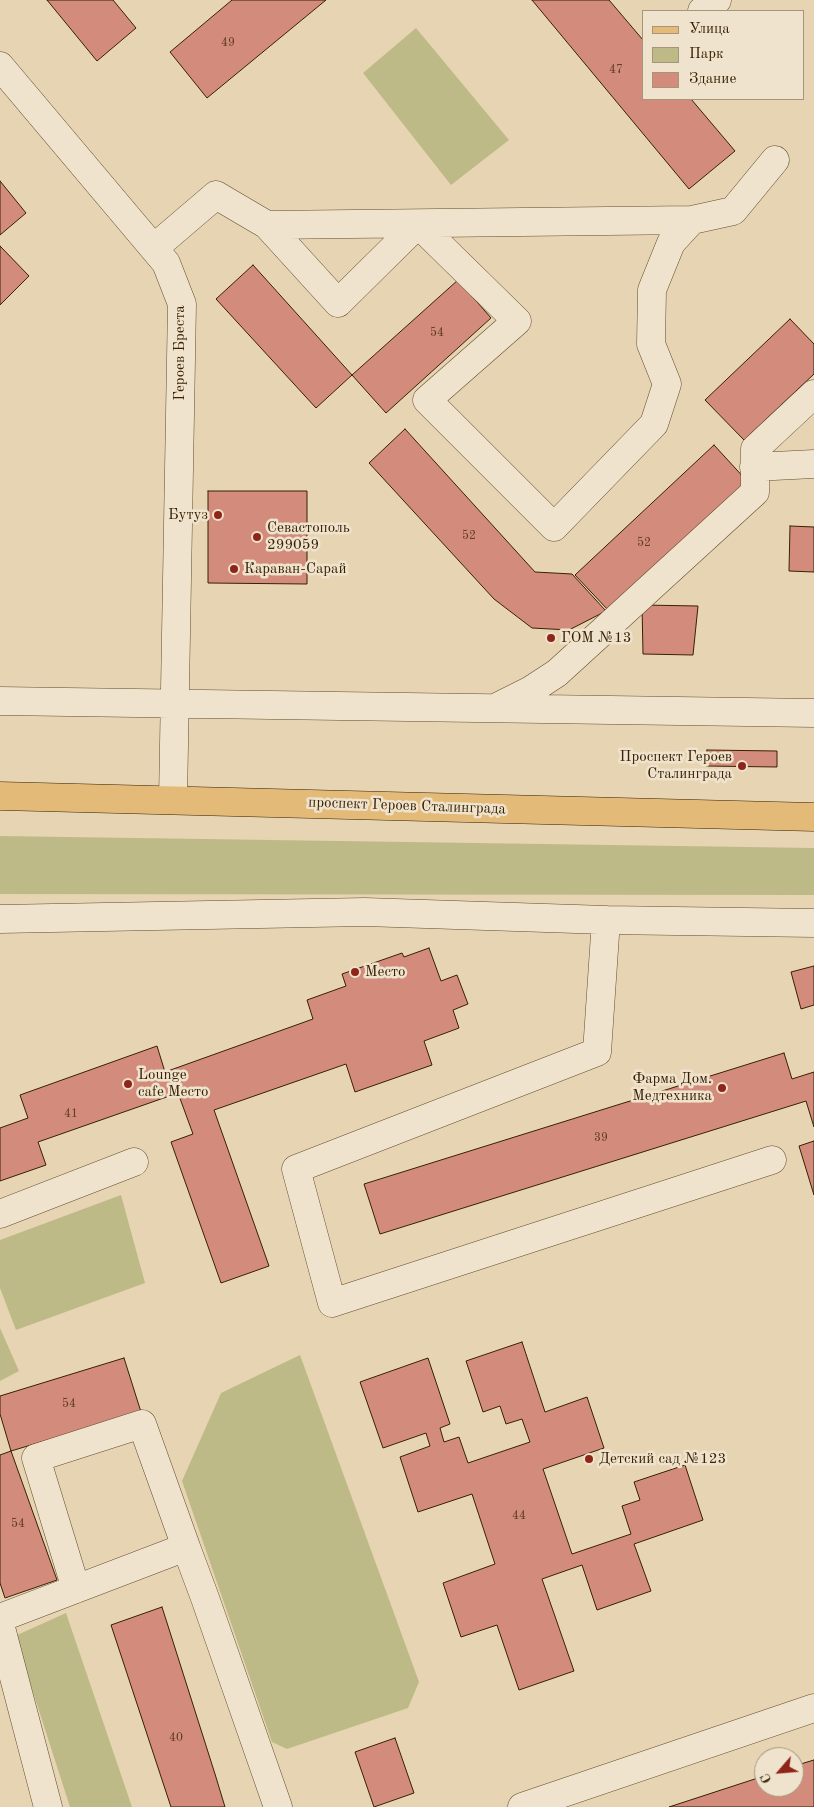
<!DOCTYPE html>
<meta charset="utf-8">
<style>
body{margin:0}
#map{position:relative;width:814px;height:1807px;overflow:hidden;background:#e7d4b2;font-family:"Old Standard TT",serif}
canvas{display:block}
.legend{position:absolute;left:642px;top:10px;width:162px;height:90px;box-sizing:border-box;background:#efe3cd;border:1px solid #a5957c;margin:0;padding:6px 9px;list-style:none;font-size:15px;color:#372003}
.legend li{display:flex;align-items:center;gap:10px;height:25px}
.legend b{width:25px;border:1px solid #a5957c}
.north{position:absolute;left:754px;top:1747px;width:50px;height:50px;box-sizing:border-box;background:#efe3cd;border:1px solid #a5957c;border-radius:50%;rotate:243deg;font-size:14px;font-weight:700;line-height:20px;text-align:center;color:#372003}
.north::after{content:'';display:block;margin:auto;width:18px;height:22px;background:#8f2418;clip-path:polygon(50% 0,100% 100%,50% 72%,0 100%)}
</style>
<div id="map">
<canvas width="814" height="1807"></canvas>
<ul class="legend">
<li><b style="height:6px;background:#e4ba79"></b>Улица</li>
<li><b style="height:14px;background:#beba87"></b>Парк</li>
<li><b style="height:14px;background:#d38c7c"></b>Здание</li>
</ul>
<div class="north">С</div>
</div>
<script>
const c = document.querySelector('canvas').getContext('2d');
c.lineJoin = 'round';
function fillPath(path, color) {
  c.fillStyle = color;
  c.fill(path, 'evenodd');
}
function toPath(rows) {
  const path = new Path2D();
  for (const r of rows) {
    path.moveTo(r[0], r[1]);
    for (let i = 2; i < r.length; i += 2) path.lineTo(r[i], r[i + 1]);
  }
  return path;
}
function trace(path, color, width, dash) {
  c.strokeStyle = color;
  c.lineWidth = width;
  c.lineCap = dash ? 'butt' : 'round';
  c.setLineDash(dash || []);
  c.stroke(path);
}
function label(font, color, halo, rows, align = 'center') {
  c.font = font + ' "Old Standard TT",serif';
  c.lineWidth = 5;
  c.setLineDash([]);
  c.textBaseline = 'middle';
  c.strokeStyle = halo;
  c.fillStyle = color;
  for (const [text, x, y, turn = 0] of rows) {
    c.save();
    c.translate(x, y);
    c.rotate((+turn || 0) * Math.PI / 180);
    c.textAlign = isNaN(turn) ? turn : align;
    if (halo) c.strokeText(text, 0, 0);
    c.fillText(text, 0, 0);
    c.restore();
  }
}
const green = toPath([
 [416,28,509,140,451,185,363,73],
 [0,836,814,848,814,895,0,894],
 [121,1195,145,1283,16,1330,0,1288,0,1240],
 [0,1328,19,1371,0,1381],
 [300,1355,419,1682,408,1708,287,1749,272,1742,182,1481,221,1393],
 [66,1613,132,1807,70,1807,15,1636]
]);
const building = toPath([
 [47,0,113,0,136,28,97,61,47,0],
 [232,0,326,0,207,98,170,52,232,0],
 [532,0,609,0,643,40,643,99,691,99,735,151,689,189,532,0],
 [0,181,26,213,0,235,0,181],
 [0,246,29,276,0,305,0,246],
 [253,265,352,375,458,280,491,318,386,413,352,375,316,408,216,299,253,265],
 [790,319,814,344,814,374,744,440,705,400,790,319],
 [405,429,535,572,572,574,606,611,569,630,532,628,494,599,369,463,405,429],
 [714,445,747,481,608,610,575,575,714,445],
 [208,491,307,491,307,584,208,583,208,491],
 [790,526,814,527,814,572,789,571,790,526],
 [642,605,698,606,693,655,643,654,642,605],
 [707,750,777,751,777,767,706,766,707,750],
 [429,948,441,981,457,975,468,1004,453,1010,459,1028,424,1041,432,1065,355,1092,346,1064,214,1110,269,1266,221,1283,171,1142,193,1134,178,1093,38,1142,46,1165,0,1181,0,1128,28,1118,20,1095,157,1046,165,1072,313,1019,307,1000,346,986,342,974,402,953,404,957,429,948],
 [814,966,814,1005,801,1009,791,972,814,966],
 [784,1053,792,1079,814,1072,814,1127,806,1101,380,1234,364,1184,784,1053],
 [814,1141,814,1195,799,1146,814,1141],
 [522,1342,545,1412,587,1397,604,1448,543,1469,572,1554,631,1534,622,1506,640,1500,634,1482,685,1465,703,1520,634,1544,651,1591,597,1610,582,1565,542,1579,574,1671,519,1690,497,1625,461,1637,443,1583,495,1564,472,1494,418,1512,400,1457,430,1446,426,1433,383,1448,360,1382,428,1358,450,1424,440,1428,444,1442,459,1437,468,1463,530,1442,522,1419,506,1424,500,1406,483,1412,466,1361,522,1342],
 [124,1358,141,1412,11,1451,0,1414,0,1396,124,1358],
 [11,1451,57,1580,5,1598,0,1583,0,1455,11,1451],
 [162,1607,215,1774,225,1807,171,1807,111,1625,162,1607],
 [395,1738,414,1793,374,1807,355,1752,395,1738],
 [814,1760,814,1807,669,1807,764,1776,764,1787,794,1787,794,1766,814,1760]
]);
const minor = toPath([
 [702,11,717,0],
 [0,66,166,263,182,304,173,800],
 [267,225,692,220,733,211,775,160],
 [154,248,216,195,267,225,338,303,418,224,517,321,427,400,554,527,654,424,667,384,651,344,652,290,671,243,692,220],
 [754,467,814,464],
 [0,701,814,713],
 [499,706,531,690,557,673,755,492,755,449,814,394],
 [0,919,365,912,606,920,814,923],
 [606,920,597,1052,296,1169,332,1303,772,1160],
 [0,1214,134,1162],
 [76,1589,36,1458,142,1424,186,1547],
 [0,1618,186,1547,205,1598,278,1807],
 [0,1624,48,1807],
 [522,1807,814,1708]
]);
const major = toPath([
 [0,796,814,817]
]);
const markers = [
 [218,515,5,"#8f2418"],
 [257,537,5,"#8f2418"],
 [234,569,5,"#8f2418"],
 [551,638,5,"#8f2418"],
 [742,766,5,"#8f2418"],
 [355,972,5,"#8f2418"],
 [128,1084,5,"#8f2418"],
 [722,1088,5,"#8f2418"],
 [589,1459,5,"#8f2418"]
];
const numberNames = [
 ["49",228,43],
 ["47",616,70],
 ["54",437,333],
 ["52",469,536],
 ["52",644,543],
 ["41",71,1114],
 ["39",601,1138],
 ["54",69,1404],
 ["44",519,1516],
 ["54",18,1524],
 ["40",176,1738]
];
const streetNames = [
 ["Героев Бреста",180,353,-90],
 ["проспект Героев Сталинграда",407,806,2]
];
const poiNames = [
 ["Бутуз",208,515,"right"],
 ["Севастополь",267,528],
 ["299059",267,545],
 ["Караван-Сарай",244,569],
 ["ГОМ №13",561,638],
 ["Проспект Героев",732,757,"right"],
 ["Сталинграда",732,774,"right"],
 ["Место",365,972],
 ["Lounge",138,1075],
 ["cafe Место",138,1092],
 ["Фарма Дом.",712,1079,"right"],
 ["Медтехника",712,1096,"right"],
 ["Детский сад №123",599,1459]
];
fillPath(green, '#beba87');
fillPath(building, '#d38c7c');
trace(building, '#372003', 1);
trace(minor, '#634d2f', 29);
trace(major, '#372003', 29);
trace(minor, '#efe3cd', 28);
trace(major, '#e4ba79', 28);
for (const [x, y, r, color] of markers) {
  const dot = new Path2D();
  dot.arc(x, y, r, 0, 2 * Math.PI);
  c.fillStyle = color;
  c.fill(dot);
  trace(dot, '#efe3cd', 2);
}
label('12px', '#5e3b21', null, numberNames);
label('15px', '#372003', '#efe3cd', streetNames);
label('15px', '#372003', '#efe3cd', poiNames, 'left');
</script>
